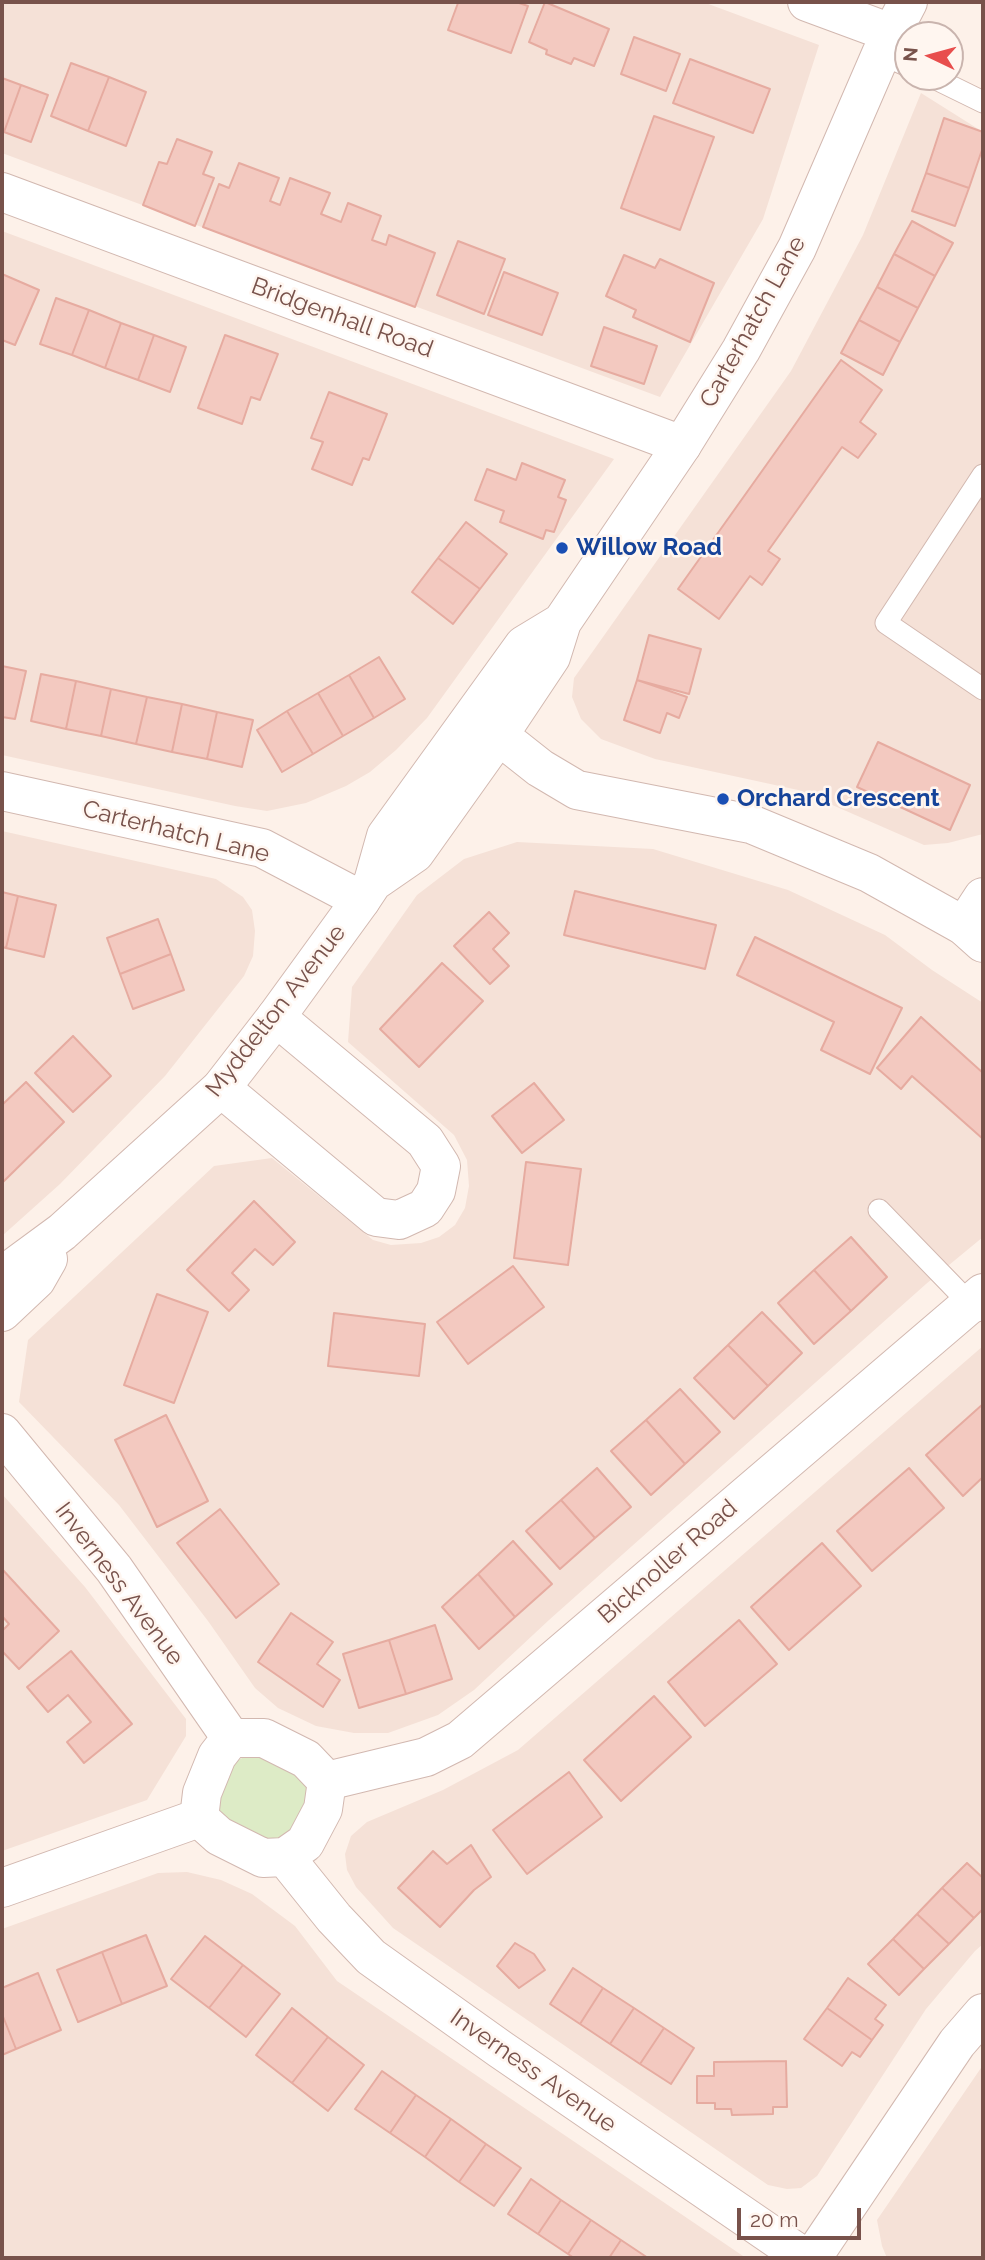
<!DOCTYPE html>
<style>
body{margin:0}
#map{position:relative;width:985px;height:2260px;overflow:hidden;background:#fdf1e9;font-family:Raleway,sans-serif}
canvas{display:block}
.frame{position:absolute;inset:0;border:4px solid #78524b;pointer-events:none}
.north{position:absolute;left:894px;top:21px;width:70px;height:70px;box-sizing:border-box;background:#fff6f0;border:2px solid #c9b4ae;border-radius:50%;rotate:275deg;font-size:19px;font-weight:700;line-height:28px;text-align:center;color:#78524b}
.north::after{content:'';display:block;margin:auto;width:24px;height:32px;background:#e84e4d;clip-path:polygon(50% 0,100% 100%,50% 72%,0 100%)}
.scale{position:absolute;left:737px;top:2208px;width:124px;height:32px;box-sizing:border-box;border:4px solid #78524b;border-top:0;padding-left:9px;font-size:21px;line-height:24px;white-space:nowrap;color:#78524b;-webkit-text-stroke:5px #fff6f0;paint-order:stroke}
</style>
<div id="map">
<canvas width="985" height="2260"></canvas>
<div class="frame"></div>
<div class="north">N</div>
<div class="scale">20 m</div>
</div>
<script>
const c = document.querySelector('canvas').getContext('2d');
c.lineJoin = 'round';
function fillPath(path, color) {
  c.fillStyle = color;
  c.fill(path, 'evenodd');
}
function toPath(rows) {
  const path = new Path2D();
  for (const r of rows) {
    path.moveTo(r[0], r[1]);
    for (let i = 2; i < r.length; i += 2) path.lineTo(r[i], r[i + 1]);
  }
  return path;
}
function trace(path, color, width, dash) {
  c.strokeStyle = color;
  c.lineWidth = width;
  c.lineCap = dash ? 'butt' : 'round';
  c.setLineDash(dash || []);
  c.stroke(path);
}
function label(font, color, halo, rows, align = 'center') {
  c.font = font + ' Raleway,sans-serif';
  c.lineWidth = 5;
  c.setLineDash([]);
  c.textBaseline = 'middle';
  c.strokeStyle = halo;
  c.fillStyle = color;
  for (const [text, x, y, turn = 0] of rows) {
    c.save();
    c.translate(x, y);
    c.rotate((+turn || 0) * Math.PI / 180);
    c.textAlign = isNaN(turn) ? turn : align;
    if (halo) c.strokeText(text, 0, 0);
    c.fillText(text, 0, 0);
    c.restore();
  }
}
const residential = toPath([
 [2,2,703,2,819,45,763,219,660,397,2,153],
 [921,93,983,132,983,834,948,843,924,845,798,790,655,759,601,739,581,719,572,697,574,678,791,371,863,235],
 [2,231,614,459,427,718,396,750,370,772,346,786,306,803,267,811,235,806,2,755],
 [2,831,216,879,243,897,252,910,255,931,253,956,244,976,165,1076,60,1184,2,1236],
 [517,842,653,849,788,890,885,935,932,970,983,1003,983,1237,926,1284,549,1620,474,1690,438,1715,388,1733,354,1733,316,1726,278,1708,255,1688,208,1621,119,1505,19,1402,28,1340,214,1166,272,1158,373,1240,391,1245,421,1243,439,1237,455,1225,465,1208,469,1186,467,1160,454,1135,348,1042,352,987,417,895,464,859],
 [983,1346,983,1944,975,1951,926,2009,817,2176,801,2188,787,2189,768,2185,393,1928,356,1887,347,1870,345,1854,351,1836,367,1822,443,1790,518,1750],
 [2,1494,85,1587,186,1719,186,1736,147,1800,2,1851],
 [187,1872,221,1880,252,1894,295,1926,337,1981,746,2258,2,2258,2,1929,158,1873],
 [983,2065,983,2258,887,2258,882,2246,877,2220]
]);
const green = toPath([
 [258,1754,300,1774,307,1788,307,1805,290,1836,277,1842,262,1840,223,1821,216,1808,232,1764,242,1758]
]);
const building = toPath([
 [453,2,516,2,528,6,511,53,448,30,458,3,453,2],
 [545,2,609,29,594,66,574,58,571,64,546,54,547,50,529,42,545,2],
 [634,37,680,54,666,91,621,74,634,37],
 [690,59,770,89,753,133,673,103,690,59],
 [71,63,109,77,88,131,51,116,71,63],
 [109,77,146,92,126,146,88,131,109,77],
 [2,78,21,85,4,132,2,132,2,78],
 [21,85,48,95,31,142,4,132,21,85],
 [654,116,714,137,680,230,621,208,654,116],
 [944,118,983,132,983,147,969,188,926,173,944,118],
 [177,139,212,152,203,174,214,178,195,226,143,205,159,162,167,164,177,139],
 [239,163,279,178,270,201,280,205,290,178,330,193,321,214,341,222,348,203,381,216,372,240,386,245,389,235,435,253,415,307,203,227,219,184,229,188,239,163],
 [926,173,969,188,955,226,912,211,926,173],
 [912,221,953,243,935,276,894,254,912,221],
 [458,241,505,259,484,314,437,295,458,241],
 [894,254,935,276,918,308,877,287,894,254],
 [624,255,655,268,660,259,714,283,690,342,633,317,636,310,606,296,624,255],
 [504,272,558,293,542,335,488,315,504,272],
 [2,274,39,290,15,345,2,340,2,274],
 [877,287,918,308,900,342,859,320,877,287],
 [56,298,89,310,72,355,40,344,56,298],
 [89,310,121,323,105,368,72,355,89,310],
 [859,320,900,342,883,375,841,353,859,320],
 [121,323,154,335,138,380,105,368,121,323],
 [604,327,657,346,644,384,591,366,604,327],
 [154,335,186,347,170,392,138,380,154,335],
 [225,335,278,354,260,400,251,397,242,424,198,408,225,335],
 [841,360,882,390,860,422,876,434,858,458,842,447,768,551,780,559,762,585,750,576,719,619,678,589,841,360],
 [329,392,387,414,369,460,363,458,352,485,312,469,323,442,311,438,329,392],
 [522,463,565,480,558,497,566,500,554,532,546,530,543,539,500,522,504,511,475,500,487,469,516,480,522,463],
 [466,522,507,554,480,589,438,558,466,522],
 [438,558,480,589,453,624,412,592,438,558],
 [649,635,701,649,689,694,637,680,649,635],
 [379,657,405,699,374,718,349,675,379,657],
 [2,666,26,671,15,719,2,717,2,666],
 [41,674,76,681,66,729,31,721,41,674],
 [349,675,374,718,343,736,318,693,349,675],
 [637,680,687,697,679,718,667,713,660,733,624,720,637,680],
 [76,681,111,689,101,736,66,729,76,681],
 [111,689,147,697,136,744,101,736,111,689],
 [318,693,343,736,313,754,287,711,318,693],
 [147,697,182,704,172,752,136,744,147,697],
 [182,704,217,712,207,759,172,752,182,704],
 [287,711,313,754,282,772,257,730,287,711],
 [217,712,253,720,242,767,207,759,217,712],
 [878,742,970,785,950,830,857,787,878,742],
 [575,891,716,925,705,969,564,935,575,891],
 [2,892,18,896,6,948,2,947,2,892],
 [18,896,56,905,44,957,6,948,18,896],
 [489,912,509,933,493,949,509,966,490,984,454,946,489,912],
 [158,919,171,954,120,974,107,938,158,919],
 [755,937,902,1008,870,1074,821,1050,834,1022,737,975,755,937],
 [171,954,184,990,133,1009,120,974,171,954],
 [442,963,483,1001,419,1067,380,1029,442,963],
 [921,1017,983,1073,983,1139,912,1076,901,1089,877,1068,921,1017],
 [73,1036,111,1076,73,1112,35,1073,73,1036],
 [26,1082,64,1122,2,1183,2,1105,26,1082],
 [534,1083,564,1120,522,1153,492,1116,534,1083],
 [526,1162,581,1169,568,1265,514,1258,526,1162],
 [254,1201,295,1242,273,1265,255,1249,232,1273,249,1290,229,1311,187,1270,254,1201],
 [851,1237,887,1277,851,1311,814,1270,851,1237],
 [513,1266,544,1307,468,1364,437,1322,513,1266],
 [814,1270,851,1311,814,1344,778,1303,814,1270],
 [157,1294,208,1312,174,1403,124,1385,157,1294],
 [762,1312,802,1353,768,1386,728,1345,762,1312],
 [334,1313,425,1324,419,1376,328,1366,334,1313],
 [728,1345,768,1386,734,1419,694,1378,728,1345],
 [680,1389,720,1432,685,1464,646,1420,680,1389],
 [983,1404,983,1477,963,1496,926,1455,983,1404],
 [166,1415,208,1501,157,1527,115,1440,166,1415],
 [646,1420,685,1464,651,1495,611,1451,646,1420],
 [597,1468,631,1507,595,1538,561,1500,597,1468],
 [909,1468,944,1508,872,1571,837,1531,909,1468],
 [561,1500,595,1538,560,1569,526,1531,561,1500],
 [220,1509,279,1584,236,1618,177,1543,220,1509],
 [513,1541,552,1584,515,1617,478,1574,513,1541],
 [822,1543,861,1586,789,1650,751,1607,822,1543],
 [2,1569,59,1631,19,1669,2,1651,2,1631,9,1624,2,1616,2,1569],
 [478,1574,515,1617,479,1649,442,1607,478,1574],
 [291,1613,333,1642,317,1664,340,1680,323,1707,258,1662,291,1613],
 [739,1620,777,1664,705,1726,668,1682,739,1620],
 [435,1625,452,1679,406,1694,389,1640,435,1625],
 [389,1640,406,1694,359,1708,343,1654,389,1640],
 [71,1651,132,1724,84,1763,67,1742,91,1722,68,1695,48,1712,27,1687,71,1651],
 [654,1696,691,1737,621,1801,584,1760,654,1696],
 [569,1772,602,1817,527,1874,493,1830,569,1772],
 [471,1845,491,1877,474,1890,440,1927,398,1888,433,1851,447,1864,471,1845],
 [967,1863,983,1878,983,1909,974,1918,942,1888,967,1863],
 [942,1888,974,1918,949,1944,917,1914,942,1888],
 [917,1914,949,1944,924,1969,893,1939,917,1914],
 [146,1935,167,1986,122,2004,102,1952,146,1935],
 [205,1936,243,1965,209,2008,171,1979,205,1936],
 [893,1939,924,1969,899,1995,868,1964,893,1939],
 [515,1943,534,1954,545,1970,519,1988,497,1966,515,1943],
 [102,1952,122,2004,78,2022,57,1970,102,1952],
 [243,1965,280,1994,246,2037,209,2008,243,1965],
 [573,1968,603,1988,580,2024,550,2004,573,1968],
 [38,1973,61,2030,16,2049,2,2014,2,1988,38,1973],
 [848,1978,886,2005,875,2019,883,2025,872,2040,827,2008,848,1978],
 [603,1988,634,2008,610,2044,580,2024,603,1988],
 [292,2008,328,2037,292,2083,256,2055,292,2008],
 [634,2008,664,2028,640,2064,610,2044,634,2008],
 [827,2008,872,2040,860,2057,852,2052,842,2066,804,2039,827,2008],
 [2,2014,16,2049,2,2055,2,2014],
 [664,2028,694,2048,671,2084,640,2064,664,2028],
 [328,2037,364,2065,328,2111,292,2083,328,2037],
 [786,2061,787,2107,773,2107,773,2114,732,2115,731,2109,715,2109,715,2103,697,2103,697,2076,714,2076,714,2062,786,2061],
 [382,2071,416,2095,390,2133,355,2109,382,2071],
 [416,2095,451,2119,425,2157,390,2133,416,2095],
 [451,2119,486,2144,459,2182,425,2157,451,2119],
 [486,2144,521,2168,494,2206,459,2182,486,2144],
 [531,2179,561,2200,538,2234,508,2214,531,2179],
 [561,2200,591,2220,568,2254,538,2234,561,2200],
 [591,2220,621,2240,609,2258,574,2258,568,2254,591,2220],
 [621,2240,648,2258,609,2258,621,2240]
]);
const service = toPath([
 [881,54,908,66],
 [932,77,983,102],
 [983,475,886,623,983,689],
 [879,1210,977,1311]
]);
const minor = toPath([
 [807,2,891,33],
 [2,192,682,445],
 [2,791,262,848,361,900],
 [964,926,983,897],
 [221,1088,376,1217,399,1220,425,1208,436,1191,441,1166,425,1141,276,1017],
 [2,1433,114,1569,231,1738],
 [231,1738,264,1738,306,1759,327,1781,323,1809,305,1843,285,1857,263,1858,219,1836,199,1818,202,1793,217,1756,231,1738],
 [327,1781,426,1757,460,1740,983,1293],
 [285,1857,334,1918,371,1957,500,2049,805,2258],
 [2,1888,199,1818],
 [812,2258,957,2043,983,2013]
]);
const tertiary = toPath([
 [478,719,540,768,577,790,751,824,869,873,964,926,983,943],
 [373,882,415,853,499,735,551,657,562,622,682,445,741,350,797,248,881,54,908,2],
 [2,1276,62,1232,221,1088,276,1017,361,900,373,882,386,836,524,645,562,622],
 [2,1312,36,1280,48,1259]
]);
const markers = [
 [562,548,7,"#1a4fb4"],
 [723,799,7,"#1a4fb4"]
];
const streetNames = [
 ["Bridgenhall Road",342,318,20],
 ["Carterhatch Lane",753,322,-61],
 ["Carterhatch Lane",176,832,14],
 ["Myddelton Avenue",276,1011,-52],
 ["Bicknoller Road",668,1562,-41],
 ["Inverness Avenue",119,1584,53],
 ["Inverness Avenue",533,2071,35]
];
const transitNames = [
 ["Willow Road",576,548],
 ["Orchard Crescent",737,799]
];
fillPath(residential, '#f5e1d7');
fillPath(green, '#ddebc6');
fillPath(building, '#f3c9c0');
trace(building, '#e6aba0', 2);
trace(service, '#d2b8b0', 23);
trace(minor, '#d2b8b0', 40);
trace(tertiary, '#d2b8b0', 40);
trace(service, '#fff', 21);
trace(minor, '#fff', 38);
trace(tertiary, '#fff', 38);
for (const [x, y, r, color] of markers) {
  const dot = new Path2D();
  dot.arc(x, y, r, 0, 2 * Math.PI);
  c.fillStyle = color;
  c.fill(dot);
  trace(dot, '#fff6f0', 2.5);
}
label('24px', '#78524b', '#fff6f0', streetNames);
label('bold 24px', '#164399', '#fff6f0', transitNames, 'left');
</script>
